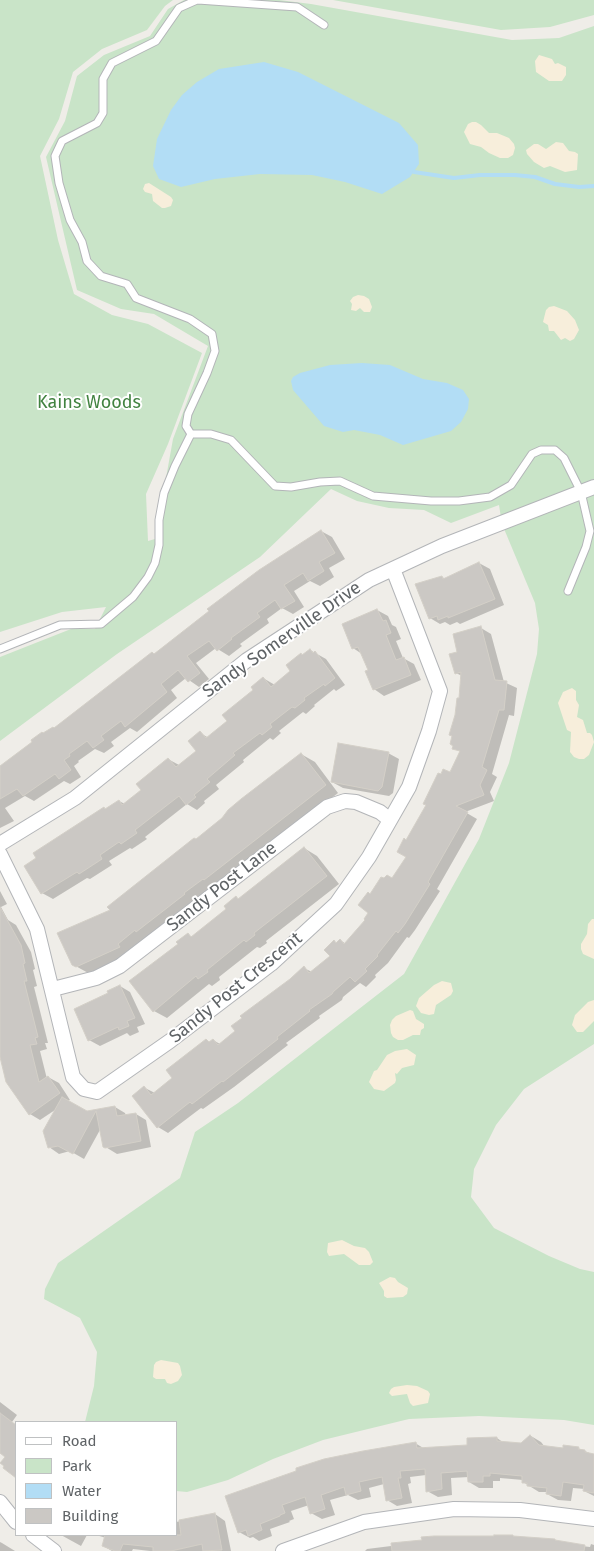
<!DOCTYPE html>
<style>
body{margin:0}
#map{position:relative;width:594px;height:1551px;overflow:hidden;background:#efede8;font-family:"Fira Sans",sans-serif}
canvas{display:block}
.legend{position:absolute;left:15px;top:1421px;width:162px;height:115px;box-sizing:border-box;background:#fff;border:1px solid #bfc1c2;margin:0;padding:6px 9px;list-style:none;font-size:15px;color:#5f6366}
.legend li{display:flex;align-items:center;gap:10px;height:25px}
.legend b{width:25px;border:1px solid #bfc1c2}
</style>
<div id="map">
<canvas width="594" height="1551"></canvas>
<ul class="legend">
<li><b style="height:6px;background:#fff"></b>Road</li>
<li><b style="height:14px;background:#c9e4c8"></b>Park</li>
<li><b style="height:14px;background:#b2ddf5"></b>Water</li>
<li><b style="height:14px;background:#cbc8c4"></b>Building</li>
</ul>
</div>
<script>
const c = document.querySelector('canvas').getContext('2d');
c.lineJoin = 'round';
function fillPath(path, color) {
  c.fillStyle = color;
  c.fill(path, 'evenodd');
}
function toPath(rows) {
  const path = new Path2D();
  for (const r of rows) {
    path.moveTo(r[0], r[1]);
    for (let i = 2; i < r.length; i += 2) path.lineTo(r[i], r[i + 1]);
  }
  return path;
}
function trace(path, color, width, dash) {
  c.strokeStyle = color;
  c.lineWidth = width;
  c.lineCap = dash ? 'butt' : 'round';
  c.setLineDash(dash || []);
  c.stroke(path);
}
function label(font, color, halo, rows, align = 'center') {
  c.font = font + ' "Fira Sans",sans-serif';
  c.lineWidth = 4;
  c.setLineDash([]);
  c.textBaseline = 'middle';
  c.strokeStyle = halo;
  c.fillStyle = color;
  for (const [text, x, y, turn = 0] of rows) {
    c.save();
    c.translate(x, y);
    c.rotate((+turn || 0) * Math.PI / 180);
    c.textAlign = isNaN(turn) ? turn : align;
    if (halo) c.strokeText(text, 0, 0);
    c.fillText(text, 0, 0);
    c.restore();
  }
}
const green = toPath([
 [0,0,173,0,165,6,147,30,102,49,73,72,59,119,40,156,58,240,74,294,112,315,148,324,202,353,168,444,146,494,148,541,155,539,173,439,208,346,154,314,121,309,77,290,46,157,65,121,77,76,104,55,150,36,168,9,184,0,279,0,311,4,512,40,559,38,594,26,594,1044,524,1089,496,1125,474,1169,471,1197,494,1228,549,1256,580,1269,594,1272,594,1425,564,1420,479,1416,409,1419,323,1440,273,1459,228,1480,187,1492,176,1491,176,1422,85,1422,94,1386,97,1352,80,1318,44,1299,45,1289,58,1263,180,1178,195,1132,238,1103,404,974,479,839,509,763,537,654,539,629,535,603,502,524,499,505,451,523,424,510,389,508,357,501,331,489,260,557,117,654,0,741,0,657,71,629,95,629,106,607,62,612,0,632],
 [333,0,594,0,594,15,550,27,501,30]
]);
const sand = toPath([
 [539,55,552,59,555,64,558,63,566,67,566,75,562,81,549,81,536,72,535,61],
 [472,122,476,122,481,125,489,133,497,133,509,138,514,144,515,148,513,155,508,158,500,158,489,153,481,147,470,144,464,132,468,124],
 [556,142,563,143,569,151,575,152,578,154,577,170,565,172,550,166,544,168,534,162,527,154,526,150,534,144,538,144,546,149],
 [149,183,171,197,173,200,171,206,165,208,162,208,153,201,152,194,145,192,143,189,145,184],
 [358,295,364,296,369,299,372,307,370,312,364,312,360,308,356,311,351,310,352,304,350,301,353,297],
 [554,306,567,311,575,320,579,330,574,339,570,341,565,338,561,340,554,331,549,331,548,325,543,322,546,310,549,307],
 [572,688,576,691,576,700,579,705,577,717,583,720,587,733,590,733,592,735,594,742,589,755,584,759,579,759,574,757,570,752,571,732,567,730,558,703,563,692],
 [592,919,594,919,594,959,583,954,581,949,581,944,587,934,588,924],
 [442,981,451,983,453,991,451,995,436,1005,434,1014,429,1015,421,1013,416,1006,419,998,434,985],
 [594,1000,594,1021,583,1032,577,1032,572,1025,575,1015,588,1002],
 [410,1010,413,1011,416,1019,424,1024,424,1028,421,1030,420,1035,413,1035,403,1040,398,1040,393,1037,391,1033,390,1025,392,1020,396,1016],
 [407,1049,416,1055,414,1065,402,1068,397,1074,395,1073,396,1080,395,1083,384,1091,374,1089,369,1082,374,1071,377,1070,387,1055,395,1051],
 [342,1240,354,1246,365,1248,369,1252,373,1262,370,1265,359,1265,344,1254,329,1256,327,1252,328,1243],
 [390,1277,395,1278,398,1282,408,1288,407,1294,403,1297,387,1298,384,1296,384,1291,379,1283],
 [161,1360,178,1363,180,1366,182,1375,178,1381,171,1384,167,1383,165,1379,156,1379,153,1377,154,1365,156,1362],
 [407,1385,417,1386,428,1391,430,1394,428,1403,413,1406,410,1403,407,1394,392,1396,389,1393,391,1389,394,1387]
]);
const water = toPath([
 [264,62,298,72,399,123,418,145,419,164,410,177,382,194,345,182,312,175,260,174,215,179,181,187,159,179,153,166,157,139,171,110,182,95,197,82,219,69],
 [362,363,390,365,423,379,447,383,463,390,469,399,468,409,461,422,451,431,403,445,380,435,354,430,343,432,324,426,293,390,291,381,293,377,300,373,330,365]
]);
const shadow = toPath([
 [321,531,332,537,345,559,329,568,334,577,320,586,310,581,294,591,304,607,293,614,282,608,267,619,269,623,240,644,242,646,229,656,216,648,196,663,209,679,199,687,186,678,171,690,177,698,137,732,130,728,111,742,114,746,104,753,95,749,78,761,79,762,74,766,81,777,70,784,64,781,34,801,25,796,5,808,14,821,0,828,0,768],
 [479,563,490,569,504,605,460,624,457,622,450,625,445,622,440,624,430,618,442,577,446,579],
 [377,610,388,616,392,625,396,627,401,639,396,641,403,658,414,664,421,680,384,696,374,689,369,670,362,654,353,648],
 [481,628,491,634,504,682,517,688,514,716,509,715,492,774,497,777,490,792,494,801,465,812,477,819,437,889,440,891,415,930,409,938,407,937,388,963,375,975,376,977,366,987,360,983,343,997,342,1000,319,1016,320,1018,286,1043,288,1045,234,1087,203,1109,201,1108,168,1133,158,1127,145,1088,155,1093,174,1079,213,1040,220,1044,236,1031,304,968,312,972,332,956,337,944,340,940,346,944,367,919,370,913,371,895,393,880,407,857,407,841,450,774,460,751,454,748,462,676,456,673,459,653],
 [310,650,326,659,345,685,336,691,334,689,314,705,315,706,306,714,303,712,279,731,281,733,273,740,270,738,243,760,244,762,216,785,219,789,204,801,205,803,197,810,187,804,145,837,147,839,132,849,130,848,109,861,112,865,90,879,87,878,53,899,42,893,106,810,119,801,125,804,142,791,168,759,179,765,198,752,200,733,209,738,229,721,263,678,275,685,292,671,301,655,303,656],
 [388,753,399,759,393,793,389,796,343,788,332,782],
 [301,754,315,762,338,793,132,954,90,974,72,964,112,910],
 [304,848,317,856,339,884,266,941,267,943,260,948,257,947,219,977,220,980,212,986,209,984,167,1018,154,1011,179,944,188,935,193,937,228,909,236,898,239,900],
 [0,891,7,904,1,907,8,920,16,925,31,952,35,969,33,970,37,986,34,987,48,1043,45,1043,47,1049,40,1051,47,1079,48,1077,59,1083,70,1100,67,1101,87,1112,115,1107,125,1113,126,1116,136,1114,146,1120,151,1147,117,1154,104,1146,101,1128,84,1159,70,1151,59,1154,49,1147,58,1108,40,1120,30,1114,0,1051],
 [120,986,130,992,145,1024,137,1027,139,1032,130,1036,127,1033,100,1046,89,1040],
 [0,1402,17,1415,12,1422,16,1425,16,1476,5,1468,6,1456,0,1451],
 [531,1436,541,1442,545,1447,564,1449,578,1448,594,1455,594,1496,584,1491,585,1489,573,1488,571,1501,558,1500,547,1494,548,1492,539,1492,523,1482,523,1480,500,1478,500,1481,493,1481,493,1488,479,1488,469,1482,469,1477,451,1478,452,1495,438,1497,427,1491,426,1475,410,1477,411,1483,408,1484,412,1503,397,1506,387,1500,384,1484,369,1488,371,1497,358,1500,348,1495,330,1500,335,1515,322,1519,311,1513,309,1505,291,1511,294,1519,289,1521,290,1522,270,1529,272,1536,259,1541,253,1537,250,1538,239,1532,227,1497,415,1443,425,1449,468,1446,497,1438,504,1443,521,1444],
 [215,1514,225,1521,231,1551,150,1551,133,1549,132,1551,112,1551,103,1546,106,1538,96,1535,176,1535,176,1522],
 [61,1535,87,1535,81,1546],
 [516,1538,590,1547,591,1544,594,1545,594,1551,365,1551,367,1549,423,1542],
 [0,1542,2,1543,15,1551,0,1551]
]);
const stream = toPath([
 [414,172,454,178,480,175,515,175,535,177,555,184,579,187,594,186]
]);
const building = toPath([
 [321,530,335,553,319,562,324,571,308,581,303,573,284,585,295,601,281,609,275,600,257,613,260,617,231,638,232,639,217,651,209,641,187,656,200,673,188,682,178,670,161,684,167,692,125,727,121,721,101,736,104,740,93,748,87,741,69,754,70,756,64,760,71,770,59,779,55,774,23,796,17,789,0,799,0,766,32,742,31,740,42,732,43,733,53,727,54,728,152,652,154,654,209,611,207,609,259,570,321,530],
 [479,562,495,599,448,618,448,616,438,620,437,616,429,619,415,584,442,576,443,579,479,562],
 [377,609,383,621,386,620,391,633,386,635,396,660,404,657,411,675,373,690,365,671,368,670,358,647,352,649,342,624,377,609],
 [481,626,495,680,507,681,504,710,499,710,482,767,487,770,480,785,484,795,456,806,468,812,428,882,430,884,405,924,398,933,396,931,377,955,378,956,365,969,367,971,355,982,350,977,333,992,332,994,309,1010,310,1011,277,1037,278,1039,223,1082,222,1081,192,1104,190,1102,157,1128,132,1096,144,1086,151,1095,172,1078,166,1070,206,1039,209,1042,213,1039,218,1045,235,1031,231,1026,242,1018,240,1016,290,979,304,966,309,973,330,956,324,950,334,940,336,943,340,939,344,944,365,920,364,919,368,913,358,905,368,892,370,894,381,877,384,878,387,875,392,878,406,857,397,852,404,838,406,840,426,805,423,804,438,773,441,774,443,769,450,772,460,751,452,749,453,746,450,744,452,736,449,735,455,715,457,698,459,698,461,672,455,674,449,654,457,652,453,634,481,626],
 [310,649,313,653,315,651,335,678,325,686,324,684,304,698,305,700,295,708,292,707,270,724,272,727,262,735,260,733,233,753,235,755,207,779,210,782,194,795,196,797,186,805,179,796,135,830,137,833,121,844,119,842,100,855,102,859,79,874,77,872,41,894,24,866,36,858,33,853,104,807,105,809,119,800,122,805,141,790,136,784,168,758,176,767,196,751,188,741,200,731,206,738,227,721,222,715,253,690,251,687,263,677,271,687,290,671,286,665,301,653,302,655,310,649],
 [338,743,389,752,382,787,378,791,331,782,338,743],
 [301,753,326,785,204,880,203,879,184,893,185,894,136,932,135,930,118,944,120,947,76,967,72,965,57,933,110,910,107,907,194,838,196,839,222,818,228,810,241,799,301,753],
 [304,847,327,876,254,933,255,935,246,942,244,940,207,970,208,972,198,979,196,976,153,1012,129,981,178,944,176,942,188,933,191,937,226,909,224,906,236,896,238,899,304,847],
 [0,907,21,945,25,963,23,964,27,981,24,981,38,1037,35,1038,37,1044,30,1045,39,1082,48,1076,60,1093,29,1115,6,1082,0,1057,0,907],
 [120,985,135,1018,127,1021,129,1026,119,1030,118,1027,88,1041,74,1009,108,993,107,991,120,985],
 [62,1097,87,1111,115,1106,117,1116,136,1113,141,1141,105,1148,103,1147,96,1111,73,1154,58,1146,48,1148,43,1131,62,1097],
 [0,1413,16,1425,16,1478,3,1468,4,1466,0,1463,5,1457,0,1453,0,1413],
 [530,1435,539,1445,563,1448,563,1445,579,1447,578,1449,585,1450,585,1452,594,1454,594,1493,583,1491,584,1485,563,1482,561,1496,546,1494,547,1488,527,1486,527,1483,522,1483,522,1476,490,1473,490,1476,483,1476,483,1482,468,1482,467,1471,441,1473,442,1489,426,1492,425,1469,400,1471,401,1478,398,1478,402,1498,386,1501,382,1477,359,1482,361,1491,346,1495,344,1487,321,1495,325,1509,310,1514,305,1497,282,1505,285,1513,280,1515,280,1516,260,1524,262,1530,248,1536,246,1530,238,1533,225,1496,296,1471,296,1468,324,1459,363,1451,416,1442,417,1448,467,1445,467,1438,497,1437,497,1441,521,1443,530,1435],
 [215,1513,222,1550,203,1551,202,1544,171,1551,153,1551,153,1547,123,1544,120,1551,115,1551,102,1546,105,1535,181,1535,179,1520,215,1513],
 [494,1535,513,1535,513,1536,555,1539,555,1540,585,1545,584,1551,392,1551,391,1543,422,1540,421,1537,434,1536,494,1536,494,1535]
]);
const service = toPath([
 [198,0,297,7,324,25],
 [191,434,186,426,188,414,207,373,215,351,212,334,190,319,136,298,127,284,101,276,87,261,82,242,70,220,59,183,55,156,62,141,97,123,103,113,103,79,112,63,156,41,179,8,197,0],
 [0,649,60,625,101,624,133,597,148,577,155,563,159,545,159,520,164,493,175,466,191,434,211,434,231,440,275,486,291,487,320,482,340,481,373,496,431,501,459,501,490,497,511,485,532,454,541,450,555,450,564,458,581,492,590,531,586,547,568,591]
]);
const minor = toPath([
 [0,844,75,798,247,660,369,580,442,546,594,487],
 [0,854,37,929,73,1077,84,1089,97,1092,170,1041,271,964,336,904,369,857,409,787,429,731,440,691,393,569],
 [53,989,96,978,120,966,327,807,345,801,356,802,380,812,390,820],
 [0,1502,16,1522],
 [33,1535,54,1551],
 [283,1551,364,1522,454,1509,520,1510,594,1519]
]);
const parkNames = [
 ["Kains Woods",89,403]
];
const streetNames = [
 ["Sandy Somerville Drive",282,640,-35],
 ["Sandy Post Lane",222,887,-38],
 ["Sandy Post Crescent",236,988,-39]
];
fillPath(green, '#c9e4c8');
fillPath(sand, '#f7eedb');
fillPath(water, '#b2ddf5');
fillPath(shadow, '#0003');
trace(stream, '#b2ddf5', 4);
fillPath(building, '#cbc8c4');
trace(building, '#d3cfc7', 1);
trace(service, '#b3b5b8', 9);
trace(minor, '#b3b5b8', 16);
trace(service, '#fff', 7);
trace(minor, '#fff', 14);
label('18px', '#428341', '#fff', parkNames);
label('18px', '#5f6366', '#fff', streetNames);
</script>
